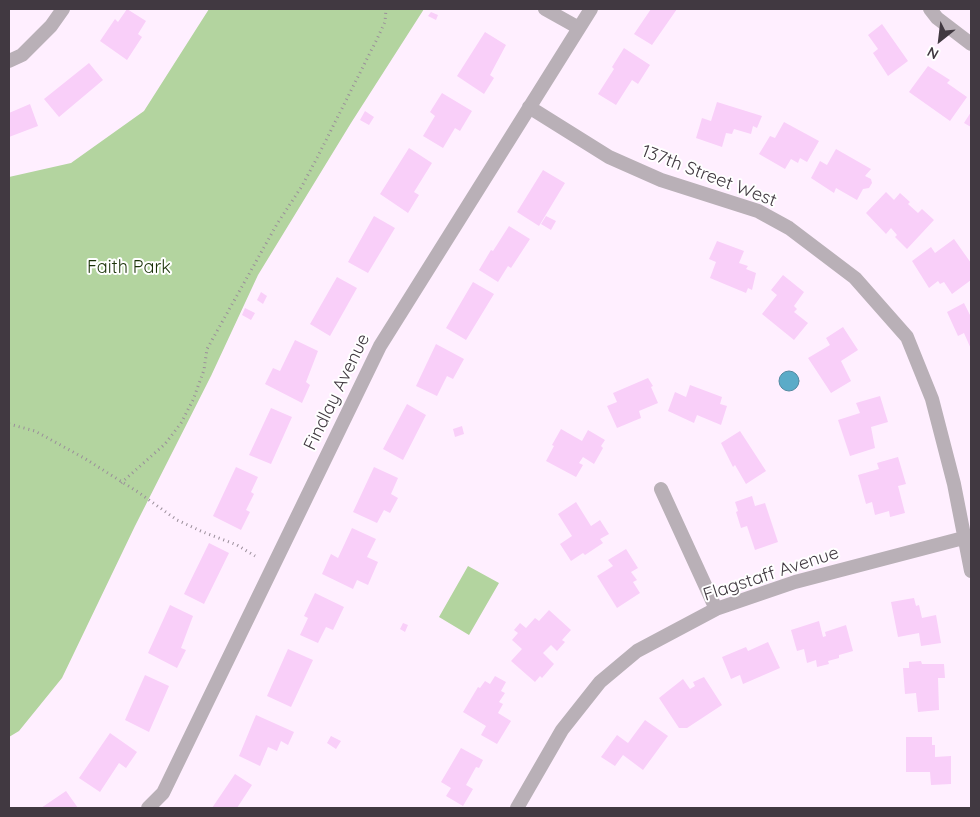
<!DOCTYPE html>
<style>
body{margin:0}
#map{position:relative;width:980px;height:817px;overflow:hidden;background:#ffefff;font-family:Quicksand,sans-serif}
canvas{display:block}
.frame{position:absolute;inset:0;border:10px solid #413941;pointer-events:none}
.north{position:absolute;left:915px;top:15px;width:50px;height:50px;-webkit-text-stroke:4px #fff;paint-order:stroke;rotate:209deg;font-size:14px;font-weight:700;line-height:20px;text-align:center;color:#413941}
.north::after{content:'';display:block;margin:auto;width:18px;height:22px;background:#413941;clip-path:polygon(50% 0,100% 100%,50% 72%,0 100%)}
</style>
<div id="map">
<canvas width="980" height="817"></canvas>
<div class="frame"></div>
<div class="north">N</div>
</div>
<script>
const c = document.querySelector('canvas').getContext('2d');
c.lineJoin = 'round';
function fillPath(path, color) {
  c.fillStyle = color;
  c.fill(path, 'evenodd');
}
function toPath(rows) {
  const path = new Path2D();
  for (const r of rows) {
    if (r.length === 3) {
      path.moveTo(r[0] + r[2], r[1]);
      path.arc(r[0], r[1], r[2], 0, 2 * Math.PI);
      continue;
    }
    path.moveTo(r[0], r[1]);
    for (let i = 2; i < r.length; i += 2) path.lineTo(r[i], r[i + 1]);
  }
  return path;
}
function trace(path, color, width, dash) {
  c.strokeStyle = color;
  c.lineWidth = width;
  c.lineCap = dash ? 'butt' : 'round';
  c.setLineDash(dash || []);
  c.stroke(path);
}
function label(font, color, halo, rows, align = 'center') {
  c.font = font + ' Quicksand,sans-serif';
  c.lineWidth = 4;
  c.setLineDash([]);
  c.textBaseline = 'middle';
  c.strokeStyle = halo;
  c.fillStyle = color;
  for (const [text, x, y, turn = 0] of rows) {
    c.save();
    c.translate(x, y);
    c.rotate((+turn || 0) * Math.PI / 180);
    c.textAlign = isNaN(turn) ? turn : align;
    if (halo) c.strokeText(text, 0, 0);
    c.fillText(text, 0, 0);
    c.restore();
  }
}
const green = toPath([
 [209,9,424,9,351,123,258,275,211,376,135,526,62,678,19,731,9,737,9,177,71,163,144,111],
 [468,566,499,583,469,635,439,617]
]);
const water = toPath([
 [789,381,10]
]);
const building = toPath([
 [127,9,146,21,138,34,142,37,127,60,100,41,115,19,118,22],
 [651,9,677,9,652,45,634,34],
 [431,12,438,15,436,20,428,16],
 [882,24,908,61,888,76,873,53,878,49,868,35],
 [485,32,506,45,490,75,494,78,484,94,457,76],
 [624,48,650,65,638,84,632,80,616,105,598,94,614,69,612,67],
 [89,63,103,80,59,117,44,99],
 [928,66,950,80,947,83,967,97,950,121,909,92],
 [442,93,472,111,460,131,455,128,443,148,423,136,435,116,430,112],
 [717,102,762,116,757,128,753,126,751,134,734,129,732,134,726,133,722,147,696,138,702,118,711,121],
 [30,104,38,126,9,137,9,113],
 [365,111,374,117,369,125,360,120],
 [971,112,971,127,964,123],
 [784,122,819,141,807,162,800,158,798,163,791,159,785,169,759,154,770,136,775,138],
 [409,148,432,163,414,192,419,195,408,213,380,194],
 [836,149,871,169,865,176,871,179,872,183,869,188,863,189,857,200,836,188,834,193,811,178,820,161,827,165],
 [543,170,565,183,539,226,517,212],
 [886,192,894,200,900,193,910,202,908,204,918,213,922,209,934,220,907,249,895,237,897,235,891,228,886,234,866,213],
 [374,216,395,228,368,273,348,262],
 [546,216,556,221,551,230,541,224],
 [509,226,530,239,511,268,508,266,498,282,479,270,491,250,493,251],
 [954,239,971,263,971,280,952,294,944,282,940,284,938,281,929,288,912,261,931,247,935,253],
 [717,241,744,251,739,263,748,266,746,269,756,273,752,290,748,288,746,293,710,278,716,262,709,259],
 [783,275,804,292,794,306,797,309,794,312,808,323,794,340,762,314,777,295,771,290],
 [337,277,357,288,330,336,310,324],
 [473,282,494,294,466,340,446,328],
 [261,292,267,296,263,304,257,300],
 [964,303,970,315,971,314,971,349,964,333,958,336,947,312],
 [245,308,255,313,251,320,242,315],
 [843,327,858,350,841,361,851,381,831,393,808,358,830,345,826,338],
 [295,340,318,351,306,382,310,385,302,403,265,384,273,368,280,371],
 [436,344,464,359,453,379,447,376,437,396,416,386],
 [648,378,653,386,651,387,658,403,639,411,641,418,617,428,607,406,617,402,613,393],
 [690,385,722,397,720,404,727,406,721,425,697,415,694,423,668,411,675,392,686,397],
 [880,396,888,422,871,427,875,448,850,456,838,420,860,413,856,403],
 [407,404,426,415,403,460,383,449],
 [271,408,292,417,271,464,249,455],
 [462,426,464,434,455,437,453,429],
 [561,429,582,441,588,430,605,440,601,446,603,448,594,464,583,457,579,463,583,465,576,477,546,461,554,446,552,445],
 [740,431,766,471,746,484,735,465,733,467,721,443],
 [898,457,906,484,898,486,905,513,890,517,889,511,875,515,872,502,866,504,858,475,879,469,877,463],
 [236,467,258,477,251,492,254,494,246,510,250,512,241,530,213,516],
 [374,467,398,478,391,494,398,498,390,513,384,510,377,523,353,512],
 [752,496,755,506,765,503,778,542,755,550,747,526,741,528,736,512,738,511,735,502],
 [576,502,591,526,600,520,609,534,600,539,603,543,585,555,583,553,571,561,560,544,572,536,558,514],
 [352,528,376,539,367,557,378,562,368,585,357,580,353,589,322,574,331,554,338,558],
 [209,543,229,553,204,604,184,594],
 [626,549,638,568,631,572,637,580,633,582,640,593,617,608,597,576,613,566,608,560],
 [315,593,344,607,333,630,326,627,318,643,300,635,308,618,304,616],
 [914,598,916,606,919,605,922,618,936,615,941,643,921,646,919,633,898,637,891,602],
 [170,605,193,616,181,648,186,650,177,668,148,653],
 [549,610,571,630,562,640,565,642,557,651,551,645,543,653,554,664,542,678,540,676,535,682,511,661,522,649,512,640,518,633,514,630,520,623,526,628,535,618,539,621],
 [819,621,823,637,826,636,825,632,846,625,853,651,839,655,839,658,828,661,829,664,817,667,816,660,807,663,804,649,797,651,791,630],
 [403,623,408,625,405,632,400,629],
 [768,642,780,668,743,684,740,675,731,679,722,657,746,647,748,651],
 [288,649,313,660,291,707,267,696],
 [921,661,922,664,944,664,945,678,938,678,939,710,918,712,916,693,905,694,903,668,909,668,909,662],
 [145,675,169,686,149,732,125,720],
 [495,676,506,682,501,691,505,693,499,702,503,704,498,713,511,721,497,744,481,735,486,726,463,712,478,687,480,688,485,681,490,684],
 [704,677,722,705,687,728,679,728,659,698,683,679,690,689,695,686,693,682],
 [256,715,294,732,288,745,281,741,277,751,268,747,260,766,239,756],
 [645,720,668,736,643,770,623,755,615,766,601,757,617,735,628,743],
 [110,733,137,752,126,768,119,763,100,792,79,778],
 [331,736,341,741,336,749,327,743],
 [906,737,932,737,932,745,935,745,935,757,951,756,951,784,931,785,930,772,906,772],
 [461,748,483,760,479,768,476,767,466,785,473,789,463,806,446,796,451,788,441,782],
 [235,774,252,785,237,808,212,808],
 [66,791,78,808,41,808]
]);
const path = toPath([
 [9,424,35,431,84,458,138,492,177,520,203,532,237,545,255,556],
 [121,483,165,444,181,423,193,400,204,370,207,349,277,224,302,186,318,156,376,41,385,22,386,9]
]);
const minor = toPath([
 [545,9,579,28],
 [930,9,937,18,971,44],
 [9,61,22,55,51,26,63,9],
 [529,107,609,157,661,180,758,211,789,228,855,278,907,337,932,399,954,484,971,571],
 [661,489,716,609],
 [148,808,163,793,380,346,591,9],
 [517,808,562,730,600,682,637,651,716,609,795,582,971,536]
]);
const streetNames = [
 ["137th Street West",709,176,21],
 ["Findlay Avenue",337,392,-64],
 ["Flagstaff Avenue",771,574,-18]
];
const parkNames = [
 ["Faith Park",129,268]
];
fillPath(green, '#b3d49f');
fillPath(water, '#5babc8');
trace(water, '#5389a0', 1);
fillPath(building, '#f9cff9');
trace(path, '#9a8e9a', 3, [1, 4]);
trace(minor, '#b9b0b7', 14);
label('18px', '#413941', '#fff', streetNames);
label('18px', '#1a3208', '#fff', parkNames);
</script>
